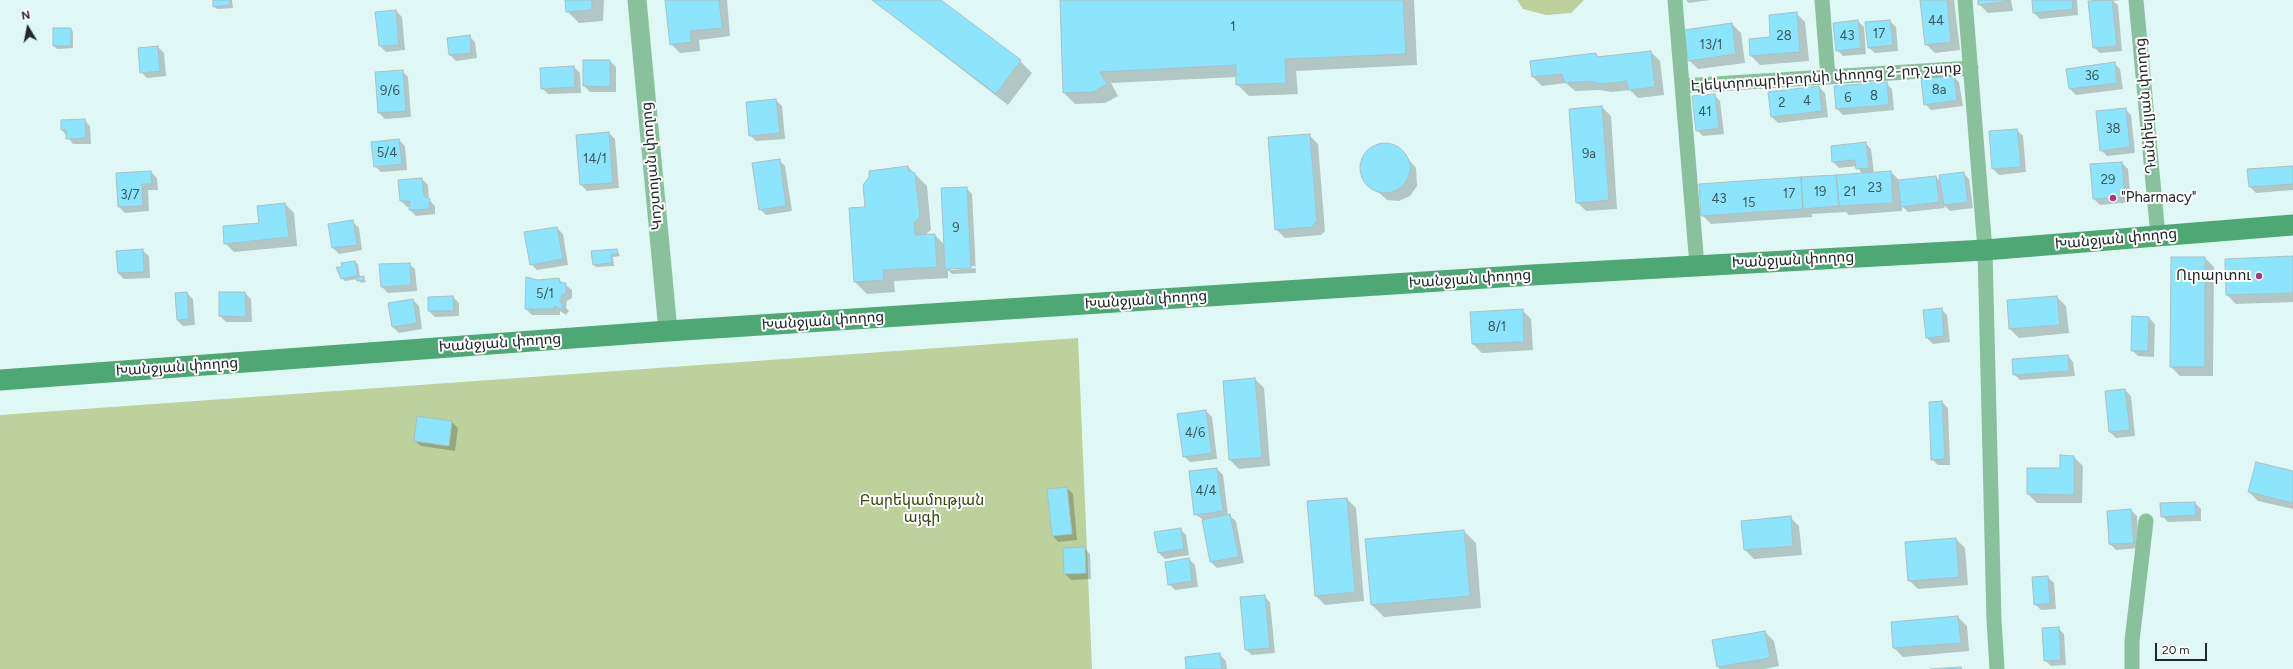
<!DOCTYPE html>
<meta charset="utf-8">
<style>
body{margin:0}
#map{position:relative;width:2293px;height:669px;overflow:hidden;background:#dff8f5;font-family:Figtree,sans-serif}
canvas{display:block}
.north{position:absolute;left:8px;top:8px;width:40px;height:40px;-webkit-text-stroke:3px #fff;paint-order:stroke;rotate:350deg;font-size:11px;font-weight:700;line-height:16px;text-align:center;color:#202928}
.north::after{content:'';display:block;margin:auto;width:14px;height:18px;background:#202928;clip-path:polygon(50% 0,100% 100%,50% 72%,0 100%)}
.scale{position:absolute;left:2155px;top:643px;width:52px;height:18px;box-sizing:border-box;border:2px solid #202928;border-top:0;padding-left:5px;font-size:12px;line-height:14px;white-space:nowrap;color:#202928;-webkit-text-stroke:3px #fff;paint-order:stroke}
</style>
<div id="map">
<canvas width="2293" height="669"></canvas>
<div class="north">N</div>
<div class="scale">20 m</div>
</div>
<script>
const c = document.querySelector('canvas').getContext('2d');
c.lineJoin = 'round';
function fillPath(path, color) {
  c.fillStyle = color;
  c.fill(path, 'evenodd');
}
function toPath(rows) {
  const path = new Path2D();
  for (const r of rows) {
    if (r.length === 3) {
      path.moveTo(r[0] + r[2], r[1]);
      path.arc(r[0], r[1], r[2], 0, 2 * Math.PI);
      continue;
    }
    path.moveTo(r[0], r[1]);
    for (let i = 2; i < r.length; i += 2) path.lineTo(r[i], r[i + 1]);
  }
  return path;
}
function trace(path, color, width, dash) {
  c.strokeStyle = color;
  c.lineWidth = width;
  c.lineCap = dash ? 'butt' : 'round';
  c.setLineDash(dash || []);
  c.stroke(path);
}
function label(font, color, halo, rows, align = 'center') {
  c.font = font + ' Figtree,"Noto Sans Armenian",sans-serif';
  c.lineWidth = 4;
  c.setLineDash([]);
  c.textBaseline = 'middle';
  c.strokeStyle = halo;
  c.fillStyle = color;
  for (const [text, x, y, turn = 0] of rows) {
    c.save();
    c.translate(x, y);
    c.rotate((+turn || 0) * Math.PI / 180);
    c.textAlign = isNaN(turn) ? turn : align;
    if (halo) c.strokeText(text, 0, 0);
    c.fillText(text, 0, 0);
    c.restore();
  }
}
const green = toPath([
 [1517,0,1584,0,1571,13,1546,15,1523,9],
 [1078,338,1092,669,0,669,0,415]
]);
const shadow = toPath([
 [214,0,232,0,233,8,217,9,214,6],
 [566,0,604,0,603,21,579,23,567,11],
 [666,0,727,0,730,36,699,40,700,51,680,53,671,44],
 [872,0,940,0,1020,61,1032,73,1008,105],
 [1061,0,1414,0,1417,65,1296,71,1298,94,1249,96,1237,84,1237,77,1111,83,1118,96,1105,103,1075,104,1064,93],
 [1686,0,1710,0,1689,3],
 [1921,0,1954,0,1960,50,1935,53,1926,44],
 [1979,0,2011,0,2013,11,1988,13,1979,4],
 [2033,0,2077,0,2078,15,2040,19,2034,13],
 [2093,0,2121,0,2113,1,2118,5,2122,51,2100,53,2094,47],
 [396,11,402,17,405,50,386,52,380,46],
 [1796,13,1805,22,1809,61,1760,65,1751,56],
 [1858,21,1864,27,1866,54,1843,56,1837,50],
 [1890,21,1896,27,1898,51,1875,53,1869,48],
 [1732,24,1741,33,1745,63,1698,69,1689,60],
 [54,29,71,29,73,32,73,48,57,49,54,46],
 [469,36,475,42,477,58,456,61,450,55],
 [158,47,164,53,166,76,147,78,141,72],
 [1651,52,1660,61,1664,95,1638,98,1630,90,1612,92,1599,90,1575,91,1566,83,1542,86,1533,77,1596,54,1599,58],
 [610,61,616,67,616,92,590,92,584,86],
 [2114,63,2120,69,2123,89,2076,95,2070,89],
 [574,67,580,73,581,93,548,94,542,88],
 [402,71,408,77,411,117,385,119,379,113],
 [1953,76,1959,82,1963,106,1931,110,1925,104],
 [1886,83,1892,89,1894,110,1843,115,1837,109],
 [1819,87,1825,93,1828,117,1778,123,1772,117],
 [1714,95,1720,101,1724,134,1703,136,1697,130],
 [776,100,782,106,785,139,756,141,750,135],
 [1602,107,1611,116,1617,209,1586,211,1577,202],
 [2125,109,2131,115,2135,153,2107,156,2101,150],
 [84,120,90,126,91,144,73,144,62,130],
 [2017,130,2023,136,2026,172,1999,175,1993,169],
 [609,133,615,139,619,188,587,191,581,185,577,136],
 [1309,135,1318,144,1325,231,1321,235,1285,238,1276,229],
 [399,140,405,146,407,170,381,172,375,166],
 [1865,143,1871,149,1874,173,1891,172,1900,181,1936,177,1941,182,1963,173,1969,179,1973,208,1950,211,1944,205,1945,208,1908,212,1902,206,1902,211,1849,215,1846,212,1812,214,1812,217,1711,224,1702,215,1862,174,1857,166,1839,168,1833,162,1832,147],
 [1384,145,1394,146,1404,154,1416,168,1417,186,1410,196,1399,201,1387,200,1365,180,1362,171,1363,162,1367,153,1375,147],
 [779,160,785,166,792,211,766,215,760,209],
 [2122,163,2128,169,2131,202,2100,205,2094,199,2091,165],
 [908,167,927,186,931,230,925,235,935,235,945,245,966,188,972,194,976,273,952,274,948,270,948,278,894,281,895,292,867,294,855,282,850,209,866,208],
 [975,266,976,268,950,270,950,268],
 [2293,167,2293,190,2256,193,2250,187],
 [151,172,157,178,158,190,148,190,149,211,125,213,119,207],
 [422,179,428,185,429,200,435,206,435,214,416,216,410,210,410,207,407,207,401,201],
 [285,204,294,213,297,246,234,252,225,243,260,223],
 [353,222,359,228,362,250,339,254,333,248,329,225],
 [557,228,563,234,568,265,537,270,531,264],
 [617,250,620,256,613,257,614,266,596,267,594,265],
 [143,251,149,256,150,278,124,279,118,273],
 [2293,257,2293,302,2236,304,2227,295],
 [2205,258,2214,267,2213,376,2180,376,2171,367],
 [355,262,358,264,360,277,363,277,366,282,361,283,358,279,345,281,342,278,342,264],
 [409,264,415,269,417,291,388,293,382,287],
 [558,279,572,290,572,298,567,301,566,308,569,311,566,315,560,311,560,315,532,315,526,309,538,281],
 [187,293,193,299,195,325,183,326,177,320],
 [245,293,251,299,252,322,226,322,220,316],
 [453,297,459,303,459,316,435,317,429,311,429,298],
 [2057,297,2066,306,2069,333,2019,338,2010,329],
 [413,300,419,306,422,329,399,333,393,327],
 [1941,309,1947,315,1950,342,1933,344,1927,338],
 [1522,310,1531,319,1533,350,1482,353,1473,344],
 [2149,318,2155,324,2154,357,2138,356,2132,350],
 [2068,356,2073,362,2075,376,2020,380,2014,374],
 [1255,379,1264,388,1270,466,1239,469,1230,460],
 [2125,390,2131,396,2135,436,2116,438,2110,432],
 [1942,402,1948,408,1950,465,1938,465,1932,459],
 [1206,411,1212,417,1217,459,1190,462,1184,456],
 [418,417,452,422,458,428,455,451,421,446,415,441],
 [2074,457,2083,466,2082,503,2037,503,2028,494,2028,469,2061,469],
 [1217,469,1223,475,1228,515,1236,521,1244,563,1217,568,1211,562,1203,520,1195,514],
 [2293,472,2293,509,2258,501,2249,492],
 [1067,488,1073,494,1077,540,1058,542,1053,536],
 [1347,499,1356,508,1364,601,1325,605,1316,596],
 [2195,503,2201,509,2201,521,2168,522,2162,516],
 [2131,510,2137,516,2139,548,2116,550,2110,544],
 [1790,517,1799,526,1802,555,1754,559,1745,550],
 [1180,529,1186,535,1189,555,1165,559,1159,553],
 [1464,531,1476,543,1481,608,1384,617,1372,605],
 [1956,539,1965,548,1968,585,1918,589,1909,580],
 [1084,548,1090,554,1091,579,1071,580,1065,574,1064,549],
 [1189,559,1195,565,1198,587,1175,590,1169,584],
 [2048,577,2054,583,2056,609,2041,610,2035,604],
 [1264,596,1270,602,1275,653,1252,655,1246,650],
 [1958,617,1967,626,1969,651,1903,657,1894,648,1892,622],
 [2058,628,2064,634,2066,665,2051,666,2045,660],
 [1765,632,1774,641,1779,666,1764,669,1720,669,1718,667],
 [1220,655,1226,661,1227,669,1187,669]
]);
const building = toPath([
 [213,0,230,0,230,5,213,7,213,0],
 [565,0,592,0,592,10,566,12,565,0],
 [665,0,719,0,722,28,690,31,691,42,670,45,665,0],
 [872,0,941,0,1021,60,996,94,872,0],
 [1060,0,1403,0,1406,54,1285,59,1286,83,1236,85,1236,65,1100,72,1107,84,1093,92,1063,93,1060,0],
 [1920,0,1947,0,1951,42,1925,45,1920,0],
 [1978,0,2004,0,2004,2,1978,5,1978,0],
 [2032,0,2072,0,2073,9,2033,13,2032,0],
 [2112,0,2117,46,2093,48,2088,1,2112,0],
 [396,10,399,45,379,46,375,12,396,10],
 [1797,12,1800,52,1750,56,1749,39,1770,37,1769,15,1797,12],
 [1858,20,1861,48,1836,51,1833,23,1858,20],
 [1890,20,1893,45,1868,48,1865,22,1890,20],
 [1732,23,1736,54,1688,61,1684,30,1732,23],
 [53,28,71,28,71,46,53,46,53,28],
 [470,35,471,53,449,55,447,38,470,35],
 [158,46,160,71,140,73,138,48,158,46],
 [1651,51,1655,87,1628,90,1627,81,1602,84,1590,81,1565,83,1562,74,1532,77,1530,61,1596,53,1597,57,1651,51],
 [583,60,610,60,610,87,583,86,583,60],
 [2115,62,2117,83,2069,89,2066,69,2115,62],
 [574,66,575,87,541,89,540,68,574,66],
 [403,70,406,111,378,113,375,72,403,70],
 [1954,75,1957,100,1924,105,1921,79,1954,75],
 [1887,82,1889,105,1836,109,1834,86,1887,82],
 [1819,86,1822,111,1771,117,1768,92,1819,86],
 [1715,94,1719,128,1696,131,1692,96,1715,94],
 [776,99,780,133,749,136,746,102,776,99],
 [1602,106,1609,200,1576,203,1569,109,1602,106],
 [2126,108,2130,147,2100,151,2096,111,2126,108],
 [85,119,86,138,66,139,66,130,61,130,61,120,85,119],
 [2017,129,2021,167,1992,169,1989,131,2017,129],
 [609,132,613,183,580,185,576,135,609,132],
 [1310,134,1317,221,1312,227,1275,230,1268,137,1310,134],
 [399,139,402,164,374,167,371,142,399,139],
 [1866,142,1869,168,1856,169,1855,160,1832,162,1831,146,1866,142],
 [1385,168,25],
 [780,159,786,206,759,210,752,163,780,159],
 [2122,162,2125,197,2093,199,2090,164,2122,162],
 [908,166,909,171,915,173,920,218,914,223,915,235,935,234,937,267,883,270,884,280,854,282,849,208,865,207,863,185,869,177,869,171,908,166],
 [2293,166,2293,184,2249,187,2247,169,2293,166],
 [151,171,152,184,142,184,143,206,118,207,116,173,151,171],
 [1891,171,1893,203,1839,206,1836,175,1891,171],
 [1964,172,1968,202,1944,205,1939,175,1964,172],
 [1836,175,1839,206,1803,209,1801,177,1836,175],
 [1936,176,1939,202,1901,207,1898,180,1936,176],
 [1801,177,1803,209,1701,216,1699,184,1801,177],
 [422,178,424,196,430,199,429,209,409,210,410,201,400,201,398,180,422,178],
 [967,187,971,268,945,269,941,188,967,187],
 [285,203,289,237,224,244,223,226,259,223,257,206,285,203],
 [353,220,357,245,332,248,328,224,353,220],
 [557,227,563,259,530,265,524,232,557,227],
 [143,249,144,272,118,273,116,251,143,249],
 [617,249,618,254,611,254,612,263,593,265,591,251,617,249],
 [2293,256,2293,293,2226,295,2225,259,2293,256],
 [2171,257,2205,257,2205,367,2170,367,2171,257],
 [355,261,358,277,364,276,364,280,357,281,356,276,341,279,336,267,342,267,341,263,355,261],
 [410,263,411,285,381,287,379,264,410,263],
 [526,277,538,280,559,278,560,283,566,283,566,293,562,295,560,302,564,305,560,309,554,306,554,309,525,309,526,277],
 [187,292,189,319,177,320,175,293,187,292],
 [219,292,245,292,246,317,219,316,219,292],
 [453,296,454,311,428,311,428,297,453,296],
 [2057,296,2060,325,2009,329,2007,300,2057,296],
 [413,299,417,323,392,327,388,303,413,299],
 [1942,308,1944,336,1926,338,1923,310,1942,308],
 [1523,309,1524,342,1472,344,1470,312,1523,309],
 [2132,316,2149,317,2148,351,2131,351,2132,316],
 [2068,355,2069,371,2013,375,2012,359,2068,355],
 [1255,378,1262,457,1229,460,1223,381,1255,378],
 [2125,389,2130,430,2109,432,2105,391,2125,389],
 [1942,401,1945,459,1931,460,1929,402,1942,401],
 [1206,410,1212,453,1183,457,1177,414,1206,410],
 [417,416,452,421,449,446,414,441,417,416],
 [2060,455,2074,456,2074,495,2027,494,2027,468,2060,468,2060,455],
 [2256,462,2293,471,2293,503,2248,492,2256,462],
 [1217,468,1223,511,1194,515,1189,471,1217,468],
 [1067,487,1072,534,1052,536,1047,489,1067,487],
 [1347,498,1355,592,1315,596,1307,501,1347,498],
 [2195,502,2196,515,2161,517,2160,503,2195,502],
 [2131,509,2134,543,2109,544,2107,511,2131,509],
 [1230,514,1239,557,1210,562,1202,520,1230,514],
 [1791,516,1793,546,1744,550,1741,521,1791,516],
 [1181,528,1184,549,1158,553,1154,532,1181,528],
 [1464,530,1470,596,1371,605,1365,539,1464,530],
 [1956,538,1959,577,1908,581,1905,542,1956,538],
 [1085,547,1086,573,1064,574,1063,548,1085,547],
 [1189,558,1192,581,1168,585,1165,562,1189,558],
 [2048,576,2050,603,2034,605,2032,577,2048,576],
 [1265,595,1270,648,1245,650,1240,597,1265,595],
 [1958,616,1961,643,1893,648,1891,622,1958,616],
 [2059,627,2061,660,2044,661,2042,628,2059,627],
 [1765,631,1770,658,1717,667,1712,640,1765,631],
 [1220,653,1222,669,1186,669,1185,657,1220,653],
 [1961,667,1962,669,1930,669,1961,667]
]);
const minor = toPath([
 [1675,0,1697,266],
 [1822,0,1828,77],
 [1965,0,1985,250,1994,620,1997,669],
 [2136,0,2158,236],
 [1682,86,1971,68],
 [2132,669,2132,641,2146,521]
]);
const tertiary = toPath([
 [637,0,668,331]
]);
const secondary = toPath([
 [0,380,668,331,1532,275,1985,250,2293,225]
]);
const markers = [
 [2113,198,4,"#ad3589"],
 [2259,276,4,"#ad3589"]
];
const numberNames = [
 ["44",1936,21],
 ["1",1233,27],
 ["17",1879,34],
 ["28",1784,36],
 ["43",1847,36],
 ["13/1",1711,45],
 ["36",2092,76],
 ["8a",1939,90],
 ["9/6",390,91],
 ["8",1874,96],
 ["6",1848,98],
 ["4",1807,101],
 ["2",1782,103],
 ["41",1705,112],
 ["38",2113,129],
 ["5/4",387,153],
 ["9a",1589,154],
 ["14/1",595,159],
 ["29",2108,180],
 ["23",1875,188],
 ["19",1820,192],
 ["21",1850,192],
 ["17",1789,194],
 ["3/7",130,195],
 ["43",1719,199],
 ["15",1749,203],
 ["9",956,228],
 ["5/1",545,294],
 ["8/1",1497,327],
 ["4/6",1195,433],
 ["4/4",1206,491]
];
const streetNames = [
 ["Էլեկտրոպրիբորնի փողոց 2-րդ շարք",1826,77,-4],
 ["Դանիելյան փողոց",2146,106,-95],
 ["Կոշտոյան փողոց",652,166,-95],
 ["Խանջյան փողոց",2116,239,-5],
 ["Խանջյան փողոց",1793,260,-3],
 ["Խանջյան փողոց",1470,279,-4],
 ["Խանջյան փողոց",1146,300,-4],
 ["Խանջյան փողոց",823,321,-4],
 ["Խանջյան փողոց",500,343,-4],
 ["Խանջյան փողոց",177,367,-4]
];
const poiNames = [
 ["\"Pharmacy\"",2121,198],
 ["Ուրարտու",2251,276,"right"]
];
const parkNames = [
 ["Բարեկամության",922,501],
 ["այգի",922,518]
];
fillPath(green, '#bdd19c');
fillPath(shadow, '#0003');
fillPath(building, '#8de4fd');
trace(building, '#a9c0c7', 1);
trace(minor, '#89c19d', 15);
trace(tertiary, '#89c19d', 19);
trace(secondary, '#4da874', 21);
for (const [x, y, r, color] of markers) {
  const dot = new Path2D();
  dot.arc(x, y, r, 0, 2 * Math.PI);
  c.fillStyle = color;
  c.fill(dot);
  trace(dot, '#fff', 1.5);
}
label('13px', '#3b585d', null, numberNames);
label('15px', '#202928', '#fff', streetNames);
label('15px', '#202928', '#fff', poiNames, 'left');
label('15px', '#334406', '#fff', parkNames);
</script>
